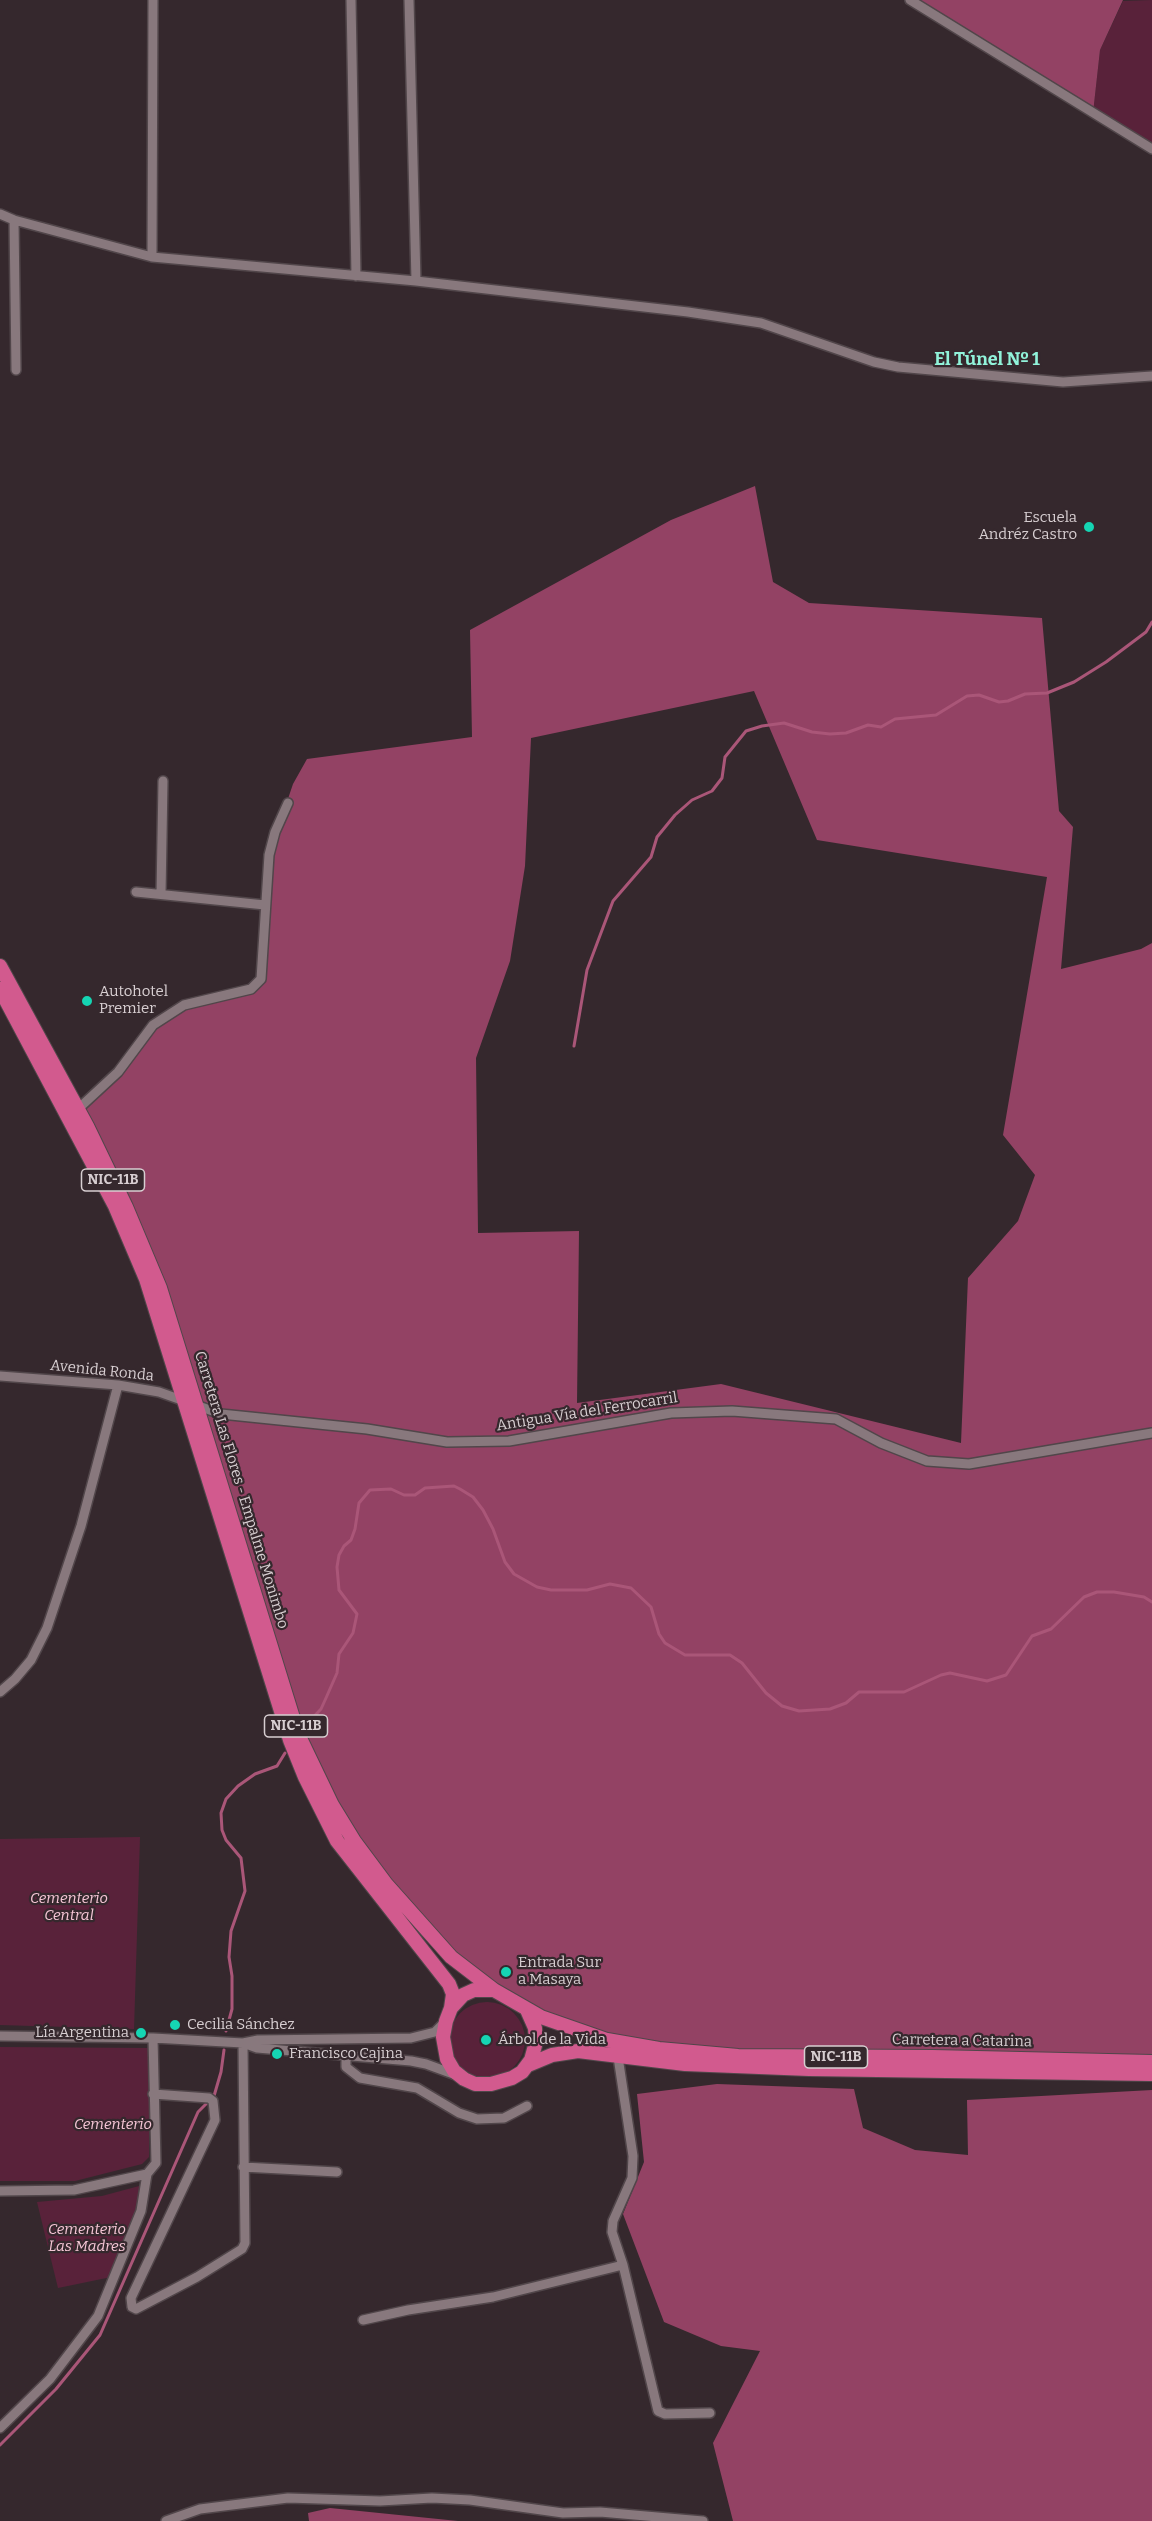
<!DOCTYPE html>
<meta charset="utf-8">
<style>
body{margin:0}
canvas{display:block;background:#35282d}
</style>
<canvas width="1152" height="2521"></canvas>
<script>
const c = document.querySelector('canvas').getContext('2d');
c.lineJoin = 'round';
function fillPath(path, color) {
  c.fillStyle = color;
  c.fill(path, 'evenodd');
}
function toPath(rows) {
  const path = new Path2D();
  for (const r of rows) {
    if (r.length === 3) {
      path.moveTo(r[0] + r[2], r[1]);
      path.arc(r[0], r[1], r[2], 0, 2 * Math.PI);
      continue;
    }
    path.moveTo(r[0], r[1]);
    for (let i = 2; i < r.length; i += 2) path.lineTo(r[i], r[i + 1]);
  }
  return path;
}
function trace(path, color, width, dash) {
  c.strokeStyle = color;
  c.lineWidth = width;
  c.lineCap = dash ? 'butt' : 'round';
  c.setLineDash(dash || []);
  c.stroke(path);
}
function label(font, color, halo, rows, align = 'center') {
  c.font = font + ' Bitter,serif';
  c.lineWidth = 4.5;
  c.setLineDash([]);
  c.textBaseline = 'middle';
  c.strokeStyle = halo;
  c.fillStyle = color;
  for (const [text, x, y, turn = 0] of rows) {
    c.save();
    c.translate(x, y);
    c.rotate((+turn || 0) * Math.PI / 180);
    c.textAlign = isNaN(turn) ? turn : align;
    if (halo) c.strokeText(text, 0, 0);
    c.fillText(text, 0, 0);
    c.restore();
  }
}
const green = toPath([
 [1152,0,1152,149,1093,113,1100,50,1123,1],
 [140,1837,134,2029,0,2025,0,1839],
 [487,2040,38],
 [0,2047,149,2048,149,2157,142,2164,75,2181,0,2181],
 [143,2185,144,2196,116,2276,58,2288,37,2202,102,2196]
]);
const forest = toPath([
 [910,0,1123,0,1100,50,1093,113],
 [755,486,773,582,809,603,1042,618,1059,811,1073,827,1061,969,1141,949,1152,943,1152,2062,738,2056,607,2040,494,1990,386,1884,298,1734,180,1347,78,1109,94,1095,153,1025,184,1005,230,995,261,979,269,855,293,784,307,759,472,737,470,630,671,520],
 [754,691,817,840,1047,877,1003,1135,1035,1175,1018,1221,968,1278,961,1443,721,1384,577,1403,579,1231,478,1233,476,1058,510,961,525,866,531,738],
 [717,2084,854,2089,863,2128,915,2150,968,2155,967,2100,1152,2090,1152,2521,733,2521,713,2443,760,2351,721,2346,664,2322,623,2214,644,2162,637,2094],
 [330,2508,458,2521,309,2521,308,2513]
]);
const stream = toPath([
 [574,1046,587,970,613,901,651,857,657,837,675,815,692,800,712,791,722,778,725,757,746,731,762,726,784,723,812,732,830,734,846,733,868,725,881,727,895,719,936,715,967,696,979,695,999,702,1008,701,1025,694,1047,693,1074,682,1106,662,1146,632,1152,622],
 [302,1729,321,1709,326,1698,337,1673,339,1654,353,1633,357,1614,339,1590,337,1567,339,1555,344,1546,351,1540,355,1529,359,1503,370,1490,391,1489,404,1495,415,1495,425,1488,454,1486,460,1489,473,1497,483,1510,493,1529,505,1562,514,1574,537,1587,551,1590,587,1590,610,1584,631,1588,651,1607,659,1634,665,1643,685,1655,730,1655,742,1663,766,1693,782,1706,799,1711,830,1709,846,1703,859,1692,904,1692,941,1675,950,1673,987,1681,1006,1675,1032,1636,1051,1629,1084,1597,1097,1592,1114,1592,1144,1597,1152,1602],
 [226,2031,232,2009,232,1976,229,1957,231,1931,245,1891,241,1858,226,1840,222,1830,221,1813,226,1799,238,1786,255,1774,277,1766,285,1753],
 [214,2096,221,2072,224,2050],
 [0,2445,56,2389,100,2335,198,2112,209,2101]
]);
const minor = toPath([
 [351,0,356,276],
 [409,0,416,281],
 [910,0,1152,149],
 [0,214,14,220,152,257,416,281,688,312,761,323,874,362,898,367,1063,382,1152,376],
 [14,220,16,370],
 [152,257,153,0],
 [136,892,265,905],
 [161,894,163,781],
 [78,1109,118,1072,153,1025,184,1005,251,989,261,979,269,855,275,832,288,803],
 [0,1376,118,1385,159,1392,221,1414,367,1429,447,1442,509,1441,671,1413,732,1411,836,1419,881,1443,927,1461,969,1464,1152,1433],
 [0,1692,15,1679,31,1660,47,1628,81,1526,118,1385],
 [0,2036,153,2038,243,2043,257,2048,411,2061,426,2064,456,2075],
 [243,2043,258,2040,411,2038,435,2032,445,2022],
 [346,2055,346,2067,360,2078,417,2088,459,2113,477,2119,504,2118,527,2106],
 [618,2057,633,2156,632,2178,613,2221,612,2232,623,2265,658,2411,665,2414,710,2413],
 [153,2094,209,2098,213,2101,215,2120,131,2298,132,2307,136,2309,197,2277,242,2249,245,2243,243,2043],
 [243,2167,337,2172],
 [0,2191,74,2190,147,2174,156,2163,153,2038],
 [363,2320,408,2310,493,2297,623,2265],
 [0,2428,50,2379,98,2316,141,2211,147,2174],
 [166,2521,200,2509,288,2498,380,2501,432,2498,470,2500,563,2513,600,2512,703,2521]
]);
const highway = toPath([
 [0,966,87,1126,126,1207,160,1288,298,1734,332,1805,354,1841,386,1884,451,1957,494,1990,541,2017,607,2040,659,2049,738,2056,933,2057,1152,2062],
 [0,989,115,1206,146,1279,290,1740,305,1777,337,1841,449,1984,453,1994,451,2008],
 [494,1990,474,1990,463,1995,451,2008,446,2021,443,2037,447,2059,454,2071,464,2079,475,2084,491,2084,512,2078,522,2072,531,2060,536,2042,535,2028,527,2010],
 [528,2065,552,2055,578,2051,685,2064,809,2069,1152,2074]
]);
const markers = [
 [1089,527,6,"#15d5b3"],
 [87,1001,6,"#15d5b3"],
 [506,1972,6,"#15d5b3"],
 [175,2025,6,"#15d5b3"],
 [141,2033,6,"#15d5b3"],
 [486,2040,6,"#15d5b3"],
 [277,2054,6,"#15d5b3"]
];
const shields = [
 [113,1180,63],
 [296,1726,63],
 [836,2057,63]
];
const shieldNames = [
 ["NIC-11B",113,1180],
 ["NIC-11B",296,1726],
 ["NIC-11B",836,2057]
];
const poiNames = [
 ["Escuela",1077,518,"right"],
 ["Andréz Castro",1077,535,"right"],
 ["Autohotel",99,992],
 ["Premier",99,1009],
 ["Entrada Sur",518,1963],
 ["a Masaya",518,1980],
 ["Cecilia Sánchez",187,2025],
 ["Lía Argentina",129,2033,"right"],
 ["Árbol de la Vida",498,2040],
 ["Francisco Cajina",289,2054]
];
const streetNames = [
 ["Avenida Ronda",102,1371,6],
 ["Antigua Vía del Ferrocarril",587,1412,-9],
 ["Carretera Las Flores - Empalme Monimbo",241,1490,73],
 ["Carretera a Catarina",962,2041,1]
];
const parkNames = [
 ["Cementerio",69,1899],
 ["Central",69,1916],
 ["Cementerio",113,2125],
 ["Cementerio",87,2230],
 ["Las Madres",87,2247]
];
const quarterNames = [
 ["El Túnel Nº 1",987,360]
];
fillPath(green, '#59223a');
fillPath(forest, '#934264');
trace(stream, '#aa5678', 3);
trace(minor, '#51464a', 12);
trace(highway, '#51464a', 16);
trace(minor, '#88787d', 9);
trace(highway, '#d25a8e', 14);
for (const [x, y, r, color] of markers) {
  const dot = new Path2D();
  dot.arc(x, y, r, 0, 2 * Math.PI);
  c.fillStyle = color;
  c.fill(dot);
  trace(dot, '#35282d', 2);
}
for (const [x, y, w] of shields) {
  const box = new Path2D();
  box.roundRect(x - w / 2, y - 11, w, 22, 4.5);
  c.fillStyle = '#35282d';
  c.fill(box);
  trace(box, '#d7ced1', 1.5);
}
label('bold 14px', '#d7ced1', null, shieldNames);
label('15px', '#d7ced1', '#35282d', poiNames, 'left');
label('15px', '#d7ced1', '#35282d', streetNames);
label('italic 15px', '#f6c6d6', '#35282d', parkNames);
label('bold 18px', '#91f3da', '#35282d', quarterNames);
</script>
